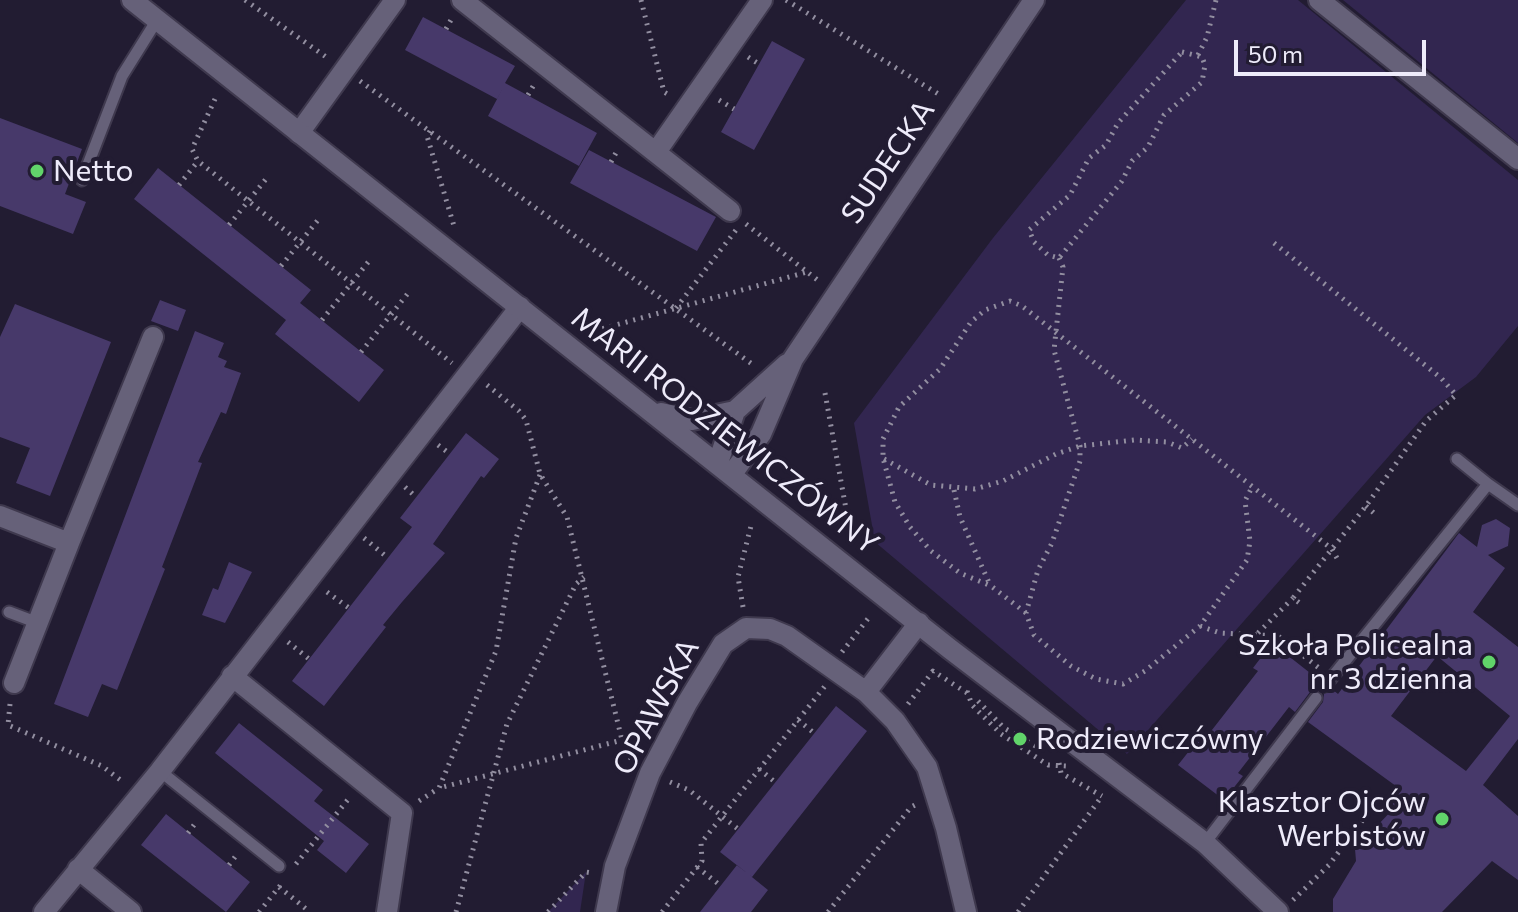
<!DOCTYPE html>
<meta charset="utf-8">
<style>
body{margin:0}
#map{position:relative;width:1518px;height:912px;overflow:hidden;background:#221c32;font-family:Commissioner,sans-serif}
canvas{display:block}
.scale{position:absolute;left:1234px;top:40px;width:192px;height:36px;box-sizing:border-box;border:4px solid #eeebfa;border-top:0;padding-left:10px;font-size:24px;line-height:28px;white-space:nowrap;color:#eeebfa;-webkit-text-stroke:6px #221c32;paint-order:stroke}
</style>
<div id="map">
<canvas width="1518" height="912"></canvas>
<div class="scale">50 m</div>
</div>
<script>
const c = document.querySelector('canvas').getContext('2d');
c.lineJoin = 'round';
function fillPath(path, color) {
  c.fillStyle = color;
  c.fill(path, 'evenodd');
}
function toPath(rows) {
  const path = new Path2D();
  for (const r of rows) {
    path.moveTo(r[0], r[1]);
    for (let i = 2; i < r.length; i += 2) path.lineTo(r[i], r[i + 1]);
  }
  return path;
}
function trace(path, color, width, dash) {
  c.strokeStyle = color;
  c.lineWidth = width;
  c.lineCap = dash ? 'butt' : 'round';
  c.setLineDash(dash || []);
  c.stroke(path);
}
function label(font, color, halo, rows, align = 'center') {
  c.font = font + ' Commissioner,sans-serif';
  c.lineWidth = 8;
  c.setLineDash([]);
  c.textBaseline = 'middle';
  c.strokeStyle = halo;
  c.fillStyle = color;
  for (const [text, x, y, turn = 0] of rows) {
    c.save();
    c.translate(x, y);
    c.rotate((+turn || 0) * Math.PI / 180);
    c.textAlign = isNaN(turn) ? turn : align;
    if (halo) c.strokeText(text, 0, 0);
    c.fillText(text, 0, 0);
    c.restore();
  }
}
const green = toPath([
 [1186,0,1298,0,1518,180,1518,326,1476,377,1425,415,1127,754,875,542,854,423,993,238],
 [1343,0,1518,0,1518,143],
 [586,872,580,912,548,912]
]);
const building = toPath([
 [423,17,515,66,505,83,597,133,579,166,488,116,504,86,497,99,405,50],
 [772,41,805,59,754,150,721,132],
 [0,118,82,149,65,194,86,202,73,234,0,206],
 [589,150,716,217,697,251,570,183],
 [158,168,311,290,300,303,384,370,359,402,275,334,286,320,134,199],
 [160,300,186,310,178,331,151,321],
 [15,304,111,342,50,496,16,483,30,448,0,437,0,337],
 [195,331,224,343,218,357,227,361,224,367,241,373,226,414,221,412,198,462,202,463,162,567,165,569,117,690,102,684,88,717,54,704],
 [466,433,499,459,484,478,481,476,433,544,445,553,402,602,383,625,386,627,324,706,292,681,412,527,400,518],
 [1496,519,1510,528,1508,546,1488,555,1505,568,1473,612,1518,647,1518,739,1483,785,1518,816,1518,880,1492,861,1442,912,1333,912,1333,899,1356,861,1355,849,1395,807,1391,801,1400,789,1308,722,1323,702,1324,694,1333,690,1338,694,1459,533,1477,547,1482,525],
 [1437,656,1510,716,1466,771,1391,716],
 [229,562,252,572,225,623,202,615,213,588,218,590],
 [1272,643,1319,680,1317,690,1310,692,1295,712,1289,707,1238,773,1243,776,1224,800,1178,765,1197,741,1201,744,1258,671,1253,668],
 [836,706,867,731,752,877,720,852],
 [239,723,323,790,314,801,369,844,346,873,317,850,324,841,215,753],
 [166,814,250,882,226,912,141,845],
 [737,865,768,890,751,912,700,912]
]);
const path = toPath([
 [245,0,329,59],
 [641,0,664,92,671,96],
 [786,0,940,95],
 [446,29,452,18],
 [1182,52,1202,57,1205,65,1202,82,1164,115,1148,147,1132,161,1122,181,1059,258,1048,255,1034,242,1029,230,1070,195,1089,158,1106,145,1118,123,1182,52],
 [1198,55,1207,37,1216,0],
 [748,57,759,64],
 [360,81,752,364],
 [528,95,535,83],
 [215,99,192,149,198,161,452,363],
 [719,100,734,109],
 [430,131,427,136,454,226],
 [611,162,618,149],
 [179,185,198,161],
 [746,224,820,282],
 [229,225,266,179],
 [1274,243,1441,378,1456,395,1426,421,1366,506,1293,598,1302,605],
 [1059,258,1063,267,1054,350,1080,446,1080,461,1052,543,1038,570,1026,613,1034,635,1071,666,1096,679,1123,684,1145,671,1200,626,1247,560,1250,541,1245,501,1252,487],
 [281,266,318,220],
 [676,308,736,230],
 [322,320,369,261],
 [587,333,807,272],
 [361,352,409,292],
 [487,385,519,411,526,420,540,474,567,517,622,740,627,755,634,761],
 [825,393,852,542],
 [438,445,450,454],
 [884,459,931,485,975,489,1003,481,1056,454,1080,446,1134,440,1167,442,1182,448,1192,439],
 [540,475,516,538,496,651,439,788,622,740],
 [405,487,416,497],
 [954,490,960,517,990,585],
 [1366,506,1375,514],
 [364,538,388,558],
 [327,592,349,608],
 [743,607,738,577,752,522],
 [1026,613,991,586,960,573,931,551,910,527,895,502,883,458,883,439,899,407,940,369,971,322,985,310,1010,301,1022,306,1332,549,1338,560],
 [1200,626,1220,633,1278,636,1319,668],
 [1258,633,1293,598],
 [288,642,309,659],
 [842,652,870,616],
 [967,691,972,705,1001,734,1048,765,1066,766],
 [978,701,1004,728,1039,748],
 [10,704,8,725,102,766,123,782],
 [908,704,933,671,967,693],
 [798,720,814,733],
 [1059,763,1061,773,1102,796],
 [759,769,775,782],
 [670,782,689,790,738,829],
 [419,801,439,788],
 [188,833,197,821],
 [296,864,350,797],
 [229,865,238,853],
 [697,867,721,886],
 [279,887,310,912],
 [1293,900,1329,865,1368,813],
 [259,912,283,882],
 [456,912,507,724,576,584,584,577],
 [548,912,586,872,592,873],
 [662,912,702,861,701,843,825,686],
 [828,912,911,807,919,803],
 [1018,912,1102,796]
]);
const service = toPath([
 [82,180,122,76,157,20],
 [1457,459,1488,484],
 [9,612,38,623],
 [1325,686,1488,484,1518,505],
 [160,771,279,866],
 [1205,843,1316,698]
]);
const minor = toPath([
 [462,0,730,211],
 [1319,0,1518,159],
 [299,133,395,0],
 [656,152,762,0],
 [0,516,69,543,153,337],
 [232,676,402,813,387,912],
 [14,683,69,543],
 [866,692,919,623],
 [78,869,131,912],
 [44,912,160,771,520,307],
 [606,912,615,866,650,773,687,703,723,644,746,628,770,629,787,636,866,692,895,721,927,767,946,828,966,912]
]);
const tertiary = toPath([
 [132,0,950,649,1205,843,1278,912],
 [661,413,692,420,735,411],
 [718,463,735,411,787,364],
 [732,474,761,434,793,359,1034,0]
]);
const markers = [
 [37,171,8,"#61d46a"],
 [1489,662,8,"#61d46a"],
 [1020,739,8,"#61d46a"],
 [1442,819,8,"#61d46a"]
];
const streetNames = [
 ["SUDECKA",888,162,-56],
 ["MARII RODZIEWICZÓWNY",725,431,38],
 ["OPAWSKA",656,707,-62]
];
const poiNames = [
 ["Netto",53,171],
 ["Szkoła Policealna",1473,645,"right"],
 ["nr 3 dzienna",1473,679,"right"],
 ["Rodziewiczówny",1036,739],
 ["Klasztor Ojców",1426,802,"right"],
 ["Werbistów",1426,836,"right"]
];
fillPath(green, '#322650');
fillPath(building, '#47396a');
trace(service, '#3f394e', 15);
trace(minor, '#3f394e', 24);
trace(tertiary, '#3f394e', 24);
trace(path, '#928ea0', 5, [2, 6]);
trace(service, '#666179', 11);
trace(minor, '#666179', 20);
trace(tertiary, '#666179', 20);
for (const [x, y, r, color] of markers) {
  const dot = new Path2D();
  dot.arc(x, y, r, 0, 2 * Math.PI);
  c.fillStyle = color;
  c.fill(dot);
  trace(dot, '#221c32', 3);
}
label('30px', '#eeebfa', '#221c32', streetNames);
label('30px', '#eeebfa', '#221c32', poiNames, 'left');
</script>
